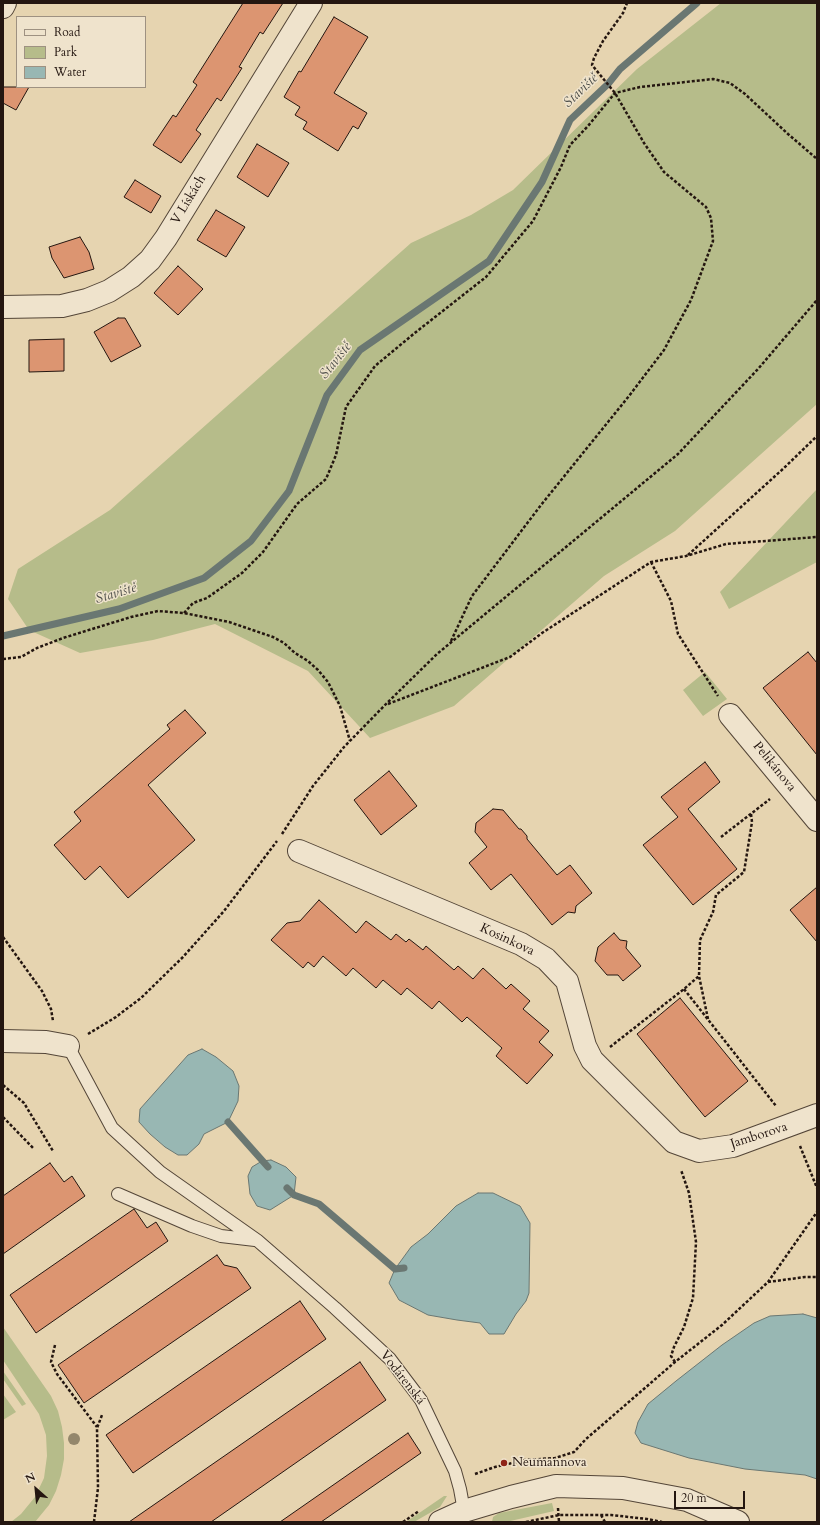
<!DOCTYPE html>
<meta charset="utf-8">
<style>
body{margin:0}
#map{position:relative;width:820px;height:1525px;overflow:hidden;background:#e6d4b0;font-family:Cardo,serif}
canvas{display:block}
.frame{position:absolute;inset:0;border:4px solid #241610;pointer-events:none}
.legend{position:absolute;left:16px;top:16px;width:130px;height:72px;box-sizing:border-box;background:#efe3cc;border:1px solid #9e9181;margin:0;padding:5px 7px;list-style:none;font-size:12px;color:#241610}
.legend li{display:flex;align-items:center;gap:8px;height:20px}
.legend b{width:20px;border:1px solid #9e9181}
.north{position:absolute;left:16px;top:1469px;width:40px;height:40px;-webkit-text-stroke:3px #efe3cc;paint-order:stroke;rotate:333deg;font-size:11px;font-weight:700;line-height:16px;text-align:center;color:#241610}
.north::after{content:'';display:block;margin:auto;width:14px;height:18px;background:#241610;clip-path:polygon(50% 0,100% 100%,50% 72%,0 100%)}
.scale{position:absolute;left:674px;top:1491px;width:71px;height:18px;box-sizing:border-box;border:2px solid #241610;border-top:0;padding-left:5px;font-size:12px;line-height:14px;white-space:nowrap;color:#241610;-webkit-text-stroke:3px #efe3cc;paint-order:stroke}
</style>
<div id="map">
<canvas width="820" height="1525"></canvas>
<div class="frame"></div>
<ul class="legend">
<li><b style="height:5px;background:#efe3cc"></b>Road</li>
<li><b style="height:11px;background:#b6bc8a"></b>Park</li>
<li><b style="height:11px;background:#98b7b3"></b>Water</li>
</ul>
<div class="north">N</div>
<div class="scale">20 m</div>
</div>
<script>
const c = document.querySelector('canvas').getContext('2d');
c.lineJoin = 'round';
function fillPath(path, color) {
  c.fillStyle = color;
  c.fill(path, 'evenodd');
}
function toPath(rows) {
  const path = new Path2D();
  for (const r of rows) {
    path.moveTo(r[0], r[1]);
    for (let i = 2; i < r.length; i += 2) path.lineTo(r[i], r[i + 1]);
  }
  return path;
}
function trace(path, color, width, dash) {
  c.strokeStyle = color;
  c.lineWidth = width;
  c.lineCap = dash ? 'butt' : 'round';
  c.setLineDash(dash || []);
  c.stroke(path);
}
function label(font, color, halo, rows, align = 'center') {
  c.font = font + ' Cardo,serif';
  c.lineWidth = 3;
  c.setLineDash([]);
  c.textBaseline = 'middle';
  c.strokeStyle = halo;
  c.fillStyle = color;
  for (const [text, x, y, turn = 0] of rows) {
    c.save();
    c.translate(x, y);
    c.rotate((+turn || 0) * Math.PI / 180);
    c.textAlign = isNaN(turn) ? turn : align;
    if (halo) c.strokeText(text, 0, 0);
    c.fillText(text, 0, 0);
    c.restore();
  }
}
const green = toPath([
 [721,3,817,3,817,404,675,531,604,576,454,706,370,738,308,671,215,624,153,640,80,653,29,630,8,599,18,569,110,510,411,243,471,215,513,190,637,69],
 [817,489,817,562,729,609,720,592],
 [705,672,727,699,703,716,683,690],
 [3,1327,51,1396,58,1411,62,1427,64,1443,64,1459,61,1475,56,1491,49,1505,35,1522,11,1522,21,1514,35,1497,44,1478,47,1456,46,1435,39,1414,3,1360],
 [3,1371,26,1404,22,1406,3,1379],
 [3,1394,16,1412,3,1420],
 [444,1496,447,1496,440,1507,414,1522,406,1522],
 [552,1503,554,1511,506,1522,492,1522,493,1517,499,1513]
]);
const water = toPath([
 [202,1049,216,1057,233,1071,239,1086,238,1101,228,1122,204,1134,199,1144,187,1155,178,1155,165,1147,150,1134,139,1122,140,1109,188,1055,202,1049],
 [271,1160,286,1167,296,1177,294,1195,270,1210,257,1206,250,1194,248,1176,252,1167,262,1161,271,1160],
 [478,1193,493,1193,520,1206,530,1223,529,1293,526,1301,516,1314,504,1334,489,1334,480,1323,457,1320,428,1315,399,1300,389,1283,395,1269,411,1247,428,1234,456,1206,478,1193],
 [803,1314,817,1318,817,1479,805,1475,745,1469,689,1458,641,1443,635,1433,638,1422,648,1404,676,1381,722,1345,754,1323,770,1316,803,1314]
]);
const stream = toPath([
 [3,636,119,609,204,578,251,541,289,491,327,395,360,350,489,261,542,182,570,120,608,84,620,69,697,3],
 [228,1122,268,1167],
 [287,1188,294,1195,319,1204,395,1269,404,1268]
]);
const building = toPath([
 [243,3,283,3,263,34,260,32,239,67,242,68,221,101,217,98,196,130,201,134,181,163,153,145,173,115,176,117,197,85,193,82,243,3],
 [334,17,368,37,334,93,367,113,358,129,353,126,338,151,303,129,307,122,295,115,300,107,284,97,299,71,301,72,334,17],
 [3,87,29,87,16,110,3,103,3,87],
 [257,144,289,163,268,197,237,177,257,144],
 [135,180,161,196,151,213,124,197,135,180],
 [216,210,245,227,226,257,197,240,216,210],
 [80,237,89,252,94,269,64,278,52,258,49,247,80,237],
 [178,266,203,289,178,315,154,293,178,266],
 [118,318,125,318,141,346,111,362,94,332,118,318],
 [64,339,64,371,29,372,29,340,64,339],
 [808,652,817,663,817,755,763,688,808,652],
 [185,710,206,733,148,785,195,840,128,898,100,866,85,880,54,845,81,821,74,812,170,729,167,725,185,710],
 [705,762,720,782,688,809,737,869,693,905,643,845,678,817,661,797,705,762],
 [389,771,417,806,381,835,354,800,389,771],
 [493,809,503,810,519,829,521,829,527,836,527,839,557,875,570,865,592,893,576,906,575,913,568,912,552,925,511,874,491,890,469,863,487,847,475,832,476,823,493,809],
 [817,887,817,942,790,910,817,887],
 [319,900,356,933,366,921,391,940,396,934,406,942,409,939,423,950,426,946,454,970,458,966,473,979,483,968,506,989,511,984,530,1001,523,1009,549,1031,539,1042,553,1055,527,1084,496,1056,502,1048,467,1017,462,1022,439,1001,432,1009,407,988,401,995,383,980,376,988,353,968,346,976,323,956,314,967,308,962,303,968,271,940,287,923,300,921,319,900],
 [614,933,620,940,627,941,626,948,641,966,623,981,618,975,607,975,595,961,598,947,614,933],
 [680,998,748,1081,705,1117,637,1034,680,998],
 [50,1163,64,1182,72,1176,85,1196,3,1254,3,1196,50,1163],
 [134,1209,147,1228,156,1222,168,1241,36,1333,10,1295,134,1209],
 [217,1255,224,1265,237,1268,251,1288,84,1403,58,1365,217,1255],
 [300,1301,326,1339,133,1473,106,1435,300,1301],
 [360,1362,386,1400,211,1522,129,1522,360,1362],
 [408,1433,421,1453,321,1522,280,1522,408,1433]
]);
const path = toPath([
 [688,555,784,468,817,436],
 [651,562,671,601,678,634,718,696],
 [184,613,193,603,207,598,242,573,263,552,297,504,326,479,336,455,346,407,375,366,416,332,486,277,533,221,561,167,570,145,588,126,615,93,640,87,713,79,730,83,745,94,788,134,817,159],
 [451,641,472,596,541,505,629,396,664,350,691,300,713,241,711,218,706,207,664,172,644,143,615,93,592,65,594,58,603,41,623,13,627,3],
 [3,659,21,657,37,648,63,638,131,617,158,611,184,613,229,622,273,637,284,643,295,653,308,661,318,670,328,682,340,706,350,741],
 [388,704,510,657,542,633,651,562,686,556,726,544,817,537],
 [282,834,313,786,344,747,385,705,437,654,678,454,758,369,817,300],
 [721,837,770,799],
 [3,937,42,991,51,1009,53,1021],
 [684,989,776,1106],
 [708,1019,699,976,700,940,713,912,716,895,744,872,752,822,751,814],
 [88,1034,116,1017,141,998,183,957,224,911,277,841],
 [610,1047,684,989,699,976],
 [3,1085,24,1103,53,1151],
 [3,1117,34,1149],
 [800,1146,817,1188],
 [768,1282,805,1277,817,1277],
 [55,1345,51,1362,57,1374,97,1427],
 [675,1362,671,1356,674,1347,684,1327,693,1298,696,1242,689,1193,681,1170],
 [475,1474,495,1467,525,1460,555,1458,574,1452,586,1439,675,1362,722,1325,768,1282,817,1212],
 [558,1508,559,1522],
 [601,1515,605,1522],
 [94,1522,98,1488,97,1428,102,1415],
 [403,1522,419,1511],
 [526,1522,559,1515,611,1515,647,1519,662,1522]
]);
const lane = toPath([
 [68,1046,112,1128,160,1172,258,1241,335,1308,390,1359,421,1400,455,1471,460,1489,464,1511],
 [118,1194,192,1226,221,1236,255,1240]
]);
const street = toPath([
 [3,7,5,3],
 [3,307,62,306,87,300,109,291,131,277,150,260,166,238,311,3],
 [730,715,817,820],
 [299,851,521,944,546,959,567,981,585,1046,592,1060,674,1142,699,1151,733,1146,817,1115],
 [3,1041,46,1042,68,1046],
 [440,1522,464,1511,511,1497,556,1486,623,1488,687,1500,738,1522]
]);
const trees = [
 [74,1439]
];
const markers = [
 [504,1463,4,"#8f2418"]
];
const streetNames = [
 ["V Lískách",189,200,-59],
 ["Pelikánova",774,767,51],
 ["Kosinkova",507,940,25],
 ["Jamborova",759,1136,-18],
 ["Vodárenská",402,1378,52]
];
const poiNames = [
 ["Neumannova",512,1463]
];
const waterNames = [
 ["Staviště",581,91,-44],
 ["Staviště",336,361,-52],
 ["Staviště",116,594,-17]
];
fillPath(green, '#b6bc8a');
fillPath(water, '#98b7b3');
trace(water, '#6a7772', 1);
trace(stream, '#6a7772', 7);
fillPath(building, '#dc9571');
trace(building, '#241610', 1);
trace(lane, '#544638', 14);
trace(street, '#544638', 24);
trace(path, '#241610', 2.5, [3, 2]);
trace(lane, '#efe3cc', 12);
trace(street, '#efe3cc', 22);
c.fillStyle = '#94876c';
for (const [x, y] of trees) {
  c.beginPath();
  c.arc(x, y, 6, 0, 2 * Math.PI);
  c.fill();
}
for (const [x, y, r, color] of markers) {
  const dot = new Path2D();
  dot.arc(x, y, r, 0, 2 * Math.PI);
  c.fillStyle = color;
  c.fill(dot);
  trace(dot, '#efe3cc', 1.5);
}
label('13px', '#241610', '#efe3cc', streetNames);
label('13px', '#241610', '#efe3cc', poiNames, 'left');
label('italic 14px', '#4d4e49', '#efe3cc', waterNames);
</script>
